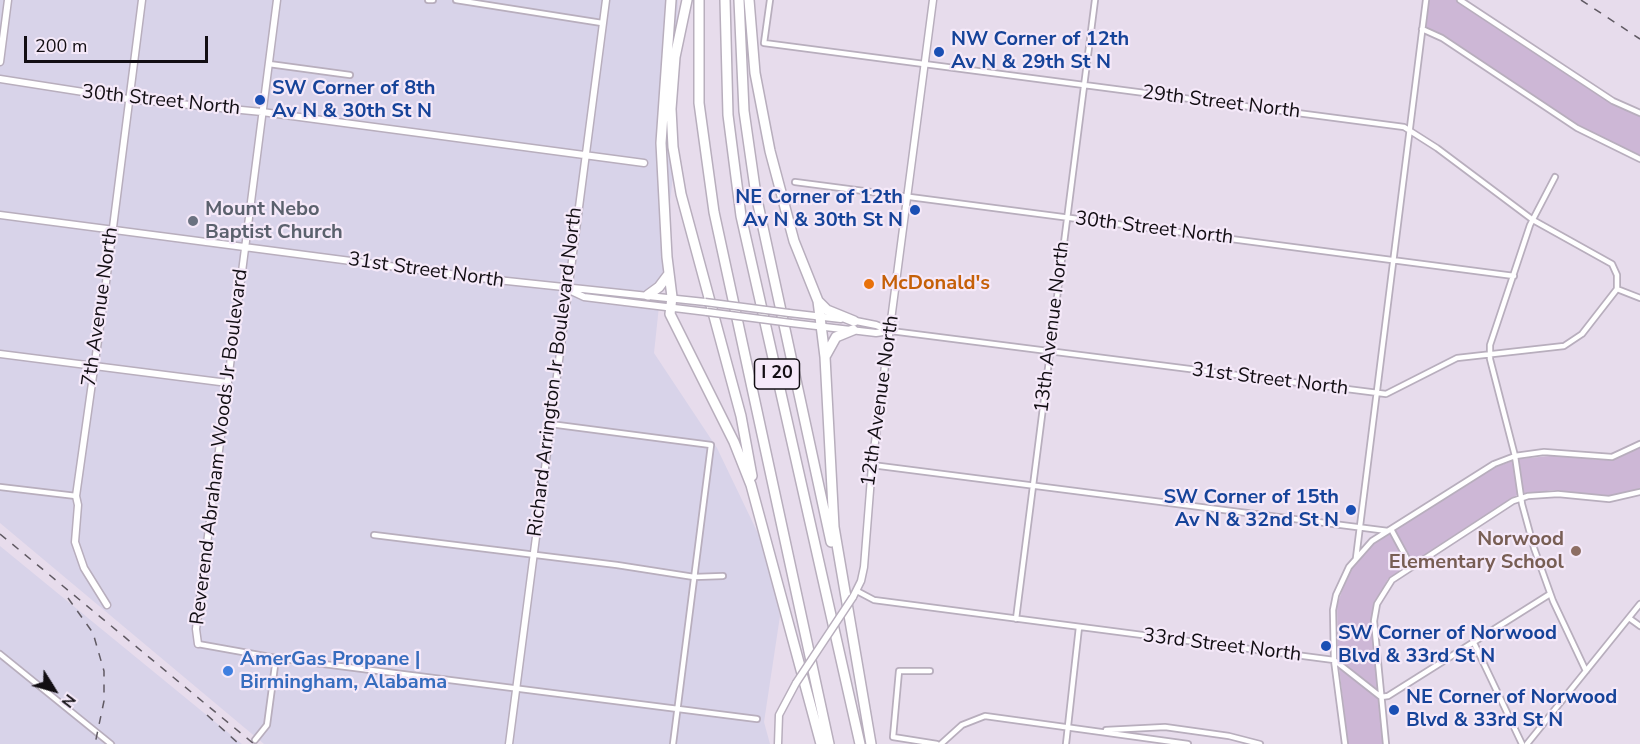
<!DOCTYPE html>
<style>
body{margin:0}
#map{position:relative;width:1640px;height:744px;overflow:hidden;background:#e7dcec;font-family:"Nunito Sans",sans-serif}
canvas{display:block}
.north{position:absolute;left:24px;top:660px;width:60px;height:60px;-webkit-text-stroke:4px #f5e9f9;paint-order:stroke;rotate:127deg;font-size:16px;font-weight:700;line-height:24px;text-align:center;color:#120e13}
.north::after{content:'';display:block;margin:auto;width:21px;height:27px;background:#120e13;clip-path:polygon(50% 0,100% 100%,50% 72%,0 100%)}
.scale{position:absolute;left:24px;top:36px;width:184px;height:27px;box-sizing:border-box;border:3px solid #120e13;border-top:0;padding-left:8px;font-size:18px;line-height:21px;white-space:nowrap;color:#120e13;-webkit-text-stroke:4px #f5e9f9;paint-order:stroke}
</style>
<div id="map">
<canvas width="1640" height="744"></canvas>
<div class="north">N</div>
<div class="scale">200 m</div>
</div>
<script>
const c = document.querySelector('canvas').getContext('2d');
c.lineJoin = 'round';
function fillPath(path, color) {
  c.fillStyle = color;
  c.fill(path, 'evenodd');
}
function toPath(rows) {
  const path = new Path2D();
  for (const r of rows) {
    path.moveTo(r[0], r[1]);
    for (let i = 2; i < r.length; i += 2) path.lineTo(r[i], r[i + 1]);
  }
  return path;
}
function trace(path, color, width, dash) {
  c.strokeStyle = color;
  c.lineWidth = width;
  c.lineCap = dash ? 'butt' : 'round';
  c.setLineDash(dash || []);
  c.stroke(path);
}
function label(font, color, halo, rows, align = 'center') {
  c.font = font + ' "Nunito Sans",sans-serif';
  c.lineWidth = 4.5;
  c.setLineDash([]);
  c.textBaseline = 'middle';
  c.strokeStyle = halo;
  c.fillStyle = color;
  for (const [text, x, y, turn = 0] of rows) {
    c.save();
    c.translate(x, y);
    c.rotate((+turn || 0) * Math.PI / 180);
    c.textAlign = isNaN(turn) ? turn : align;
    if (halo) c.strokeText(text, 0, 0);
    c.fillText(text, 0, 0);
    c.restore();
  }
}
const industrial = toPath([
 [0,0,678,0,673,175,654,353,717,448,766,550,780,616,764,722,770,744,264,744,0,523],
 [0,546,242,744,0,744]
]);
const green = toPath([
 [1429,0,1460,0,1613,101,1640,113,1640,155,1577,125,1426,27],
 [1640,448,1640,488,1622,495,1607,496,1554,490,1517,495,1388,579,1375,603,1384,744,1348,744,1338,658,1337,605,1349,571,1373,544,1493,468,1518,459,1560,455,1599,460,1618,458]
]);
const minor = toPath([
 [428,0,433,0],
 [456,0,602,23],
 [770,0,764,43,1404,127,1437,148,1533,220,1612,264,1617,275,1617,289],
 [1460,0,1613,101,1640,113],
 [1422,29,1442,38,1577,128,1640,159],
 [269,64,350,75],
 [1555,177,1530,225,1490,345,1490,359,1515,456,1522,504,1534,548,1553,601,1586,671],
 [795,182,1514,276],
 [1617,289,1640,298],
 [891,331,1386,394,1457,358,1564,346,1582,334,1617,289],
 [550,424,711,445,673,744],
 [872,465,1388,531],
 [0,487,76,496],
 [1391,529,1411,566],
 [374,535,617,565,694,577,723,576],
 [1356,558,1426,0],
 [857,591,874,600,1334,660,1381,697,1388,696,1550,594],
 [1629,618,1640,626],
 [1016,619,1095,0],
 [1474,643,1522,744],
 [198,644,276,658,757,719],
 [0,654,111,744],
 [930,671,899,671,893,737,937,744],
 [1106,730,1165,727,1229,736,1260,744],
 [255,740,267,725,276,658],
 [941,744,962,725,985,716,1188,744],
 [1066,744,1079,627],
 [1345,744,1334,660,1333,610,1336,595,1349,567,1372,541,1494,464,1515,456,1544,452,1612,457,1640,444],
 [1386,744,1374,621,1377,604,1392,580,1513,501,1528,496,1558,494,1609,499,1640,492],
 [1527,744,1640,604]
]);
const tertiary = toPath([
 [0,62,8,0],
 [0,79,128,99,262,112,644,163],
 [0,215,488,279,705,302],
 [567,289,584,297,707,312],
 [789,313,841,319],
 [851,320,876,325,891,331],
 [791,323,876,333,890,331],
 [0,354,228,383],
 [853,597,861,581,864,567,872,465,933,0],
 [107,605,84,568,75,542,78,505,76,496,104,298,142,0],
 [198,644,196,629,277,0],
 [509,744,606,0],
 [778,744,779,715,796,683]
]);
const motorway = toPath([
 [671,0,661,143,667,257,672,297,670,314,734,442,751,485,821,744],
 [687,0,675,57,671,109,673,147,681,194,741,416,752,476],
 [699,0,699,103,714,212,829,744],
 [725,0,728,115,741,216,860,744],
 [739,0,744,111,756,195,831,542],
 [749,0,755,73,770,151,794,241,818,301,825,357,834,527,871,744],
 [648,295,659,287,668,275],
 [818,301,827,310,854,321],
 [826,355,836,337,853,330]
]);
const rail = toPath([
 [1581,0,1640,39],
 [0,534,254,744],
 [68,598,93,633,104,671,104,701,95,744],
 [207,715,239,744]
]);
const tertiaryBridge = toPath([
 [705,302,789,313],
 [707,312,791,323],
 [796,683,853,597]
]);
const markers = [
 [939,52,6,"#1a4fb4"],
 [260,100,6,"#1a4fb4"],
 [915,210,6,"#1a4fb4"],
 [193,221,6,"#6b7280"],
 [869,284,6,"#e8710a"],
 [1351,510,6,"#1a4fb4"],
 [1576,551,6,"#8d6e63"],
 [1326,646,6,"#1a4fb4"],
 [228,671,6,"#3f7fe0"],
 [1394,710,6,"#1a4fb4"]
];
const shields = [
 [777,374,45]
];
const shieldNames = [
 ["I 20",777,374]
];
const transitNames = [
 ["NW Corner of 12th",951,40],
 ["Av N & 29th St N",951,63],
 ["SW Corner of 8th",272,89],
 ["Av N & 30th St N",272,112],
 ["NE Corner of 12th",903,198,"right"],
 ["Av N & 30th St N",903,221,"right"],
 ["SW Corner of 15th",1339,498,"right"],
 ["Av N & 32nd St N",1339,521,"right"],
 ["SW Corner of Norwood",1338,634],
 ["Blvd & 33rd St N",1338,657],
 ["NE Corner of Norwood",1406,698],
 ["Blvd & 33rd St N",1406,721]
];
const streetNames = [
 ["30th Street North",161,101,6],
 ["29th Street North",1221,103,7],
 ["30th Street North",1154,229,7],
 ["31st Street North",426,271,8],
 ["7th Avenue North",101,307,-82],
 ["13th Avenue North",1053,327,-83],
 ["Richard Arrington Jr Boulevard North",556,372,-83],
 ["31st Street North",1270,380,7],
 ["12th Avenue North",881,401,-82],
 ["Reverend Abraham Woods Jr Boulevard",220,447,-83],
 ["33rd Street North",1222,646,7]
];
const worshipNames = [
 ["Mount Nebo",205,210],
 ["Baptist Church",205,233]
];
const foodNames = [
 ["McDonald's",881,284]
];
const educationNames = [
 ["Norwood",1564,540],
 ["Elementary School",1564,563]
];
const shopNames = [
 ["AmerGas Propane |",240,660],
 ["Birmingham, Alabama",240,683]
];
fillPath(industrial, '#d8d3e9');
fillPath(green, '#cdb7d6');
trace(minor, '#b8aebd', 8);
trace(tertiary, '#b8aebd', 9);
trace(motorway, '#b8aebd', 12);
trace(minor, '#fff', 4.5);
trace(tertiary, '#fff', 6);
trace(motorway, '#fff', 9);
trace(rail, '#605a63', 1.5, [8, 8]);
trace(tertiaryBridge, '#b8aebd', 9, []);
trace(tertiaryBridge, '#fff', 6);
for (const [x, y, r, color] of markers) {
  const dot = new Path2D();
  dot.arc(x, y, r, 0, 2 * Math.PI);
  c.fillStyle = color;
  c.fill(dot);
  trace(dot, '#f5e9f9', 2);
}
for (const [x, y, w] of shields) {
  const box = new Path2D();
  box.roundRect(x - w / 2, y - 15, w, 30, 4.5);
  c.fillStyle = '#f5e9f9';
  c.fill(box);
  trace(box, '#120e13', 1.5);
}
label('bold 18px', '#120e13', null, shieldNames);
label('bold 20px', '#164399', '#f5e9f9', transitNames, 'left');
label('20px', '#120e13', '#f5e9f9', streetNames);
label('bold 20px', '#5b616d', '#f5e9f9', worshipNames, 'left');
label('bold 20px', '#c56008', '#f5e9f9', foodNames, 'left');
label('bold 20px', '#785e54', '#f5e9f9', educationNames, 'right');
label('bold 20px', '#366cbe', '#f5e9f9', shopNames, 'left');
</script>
